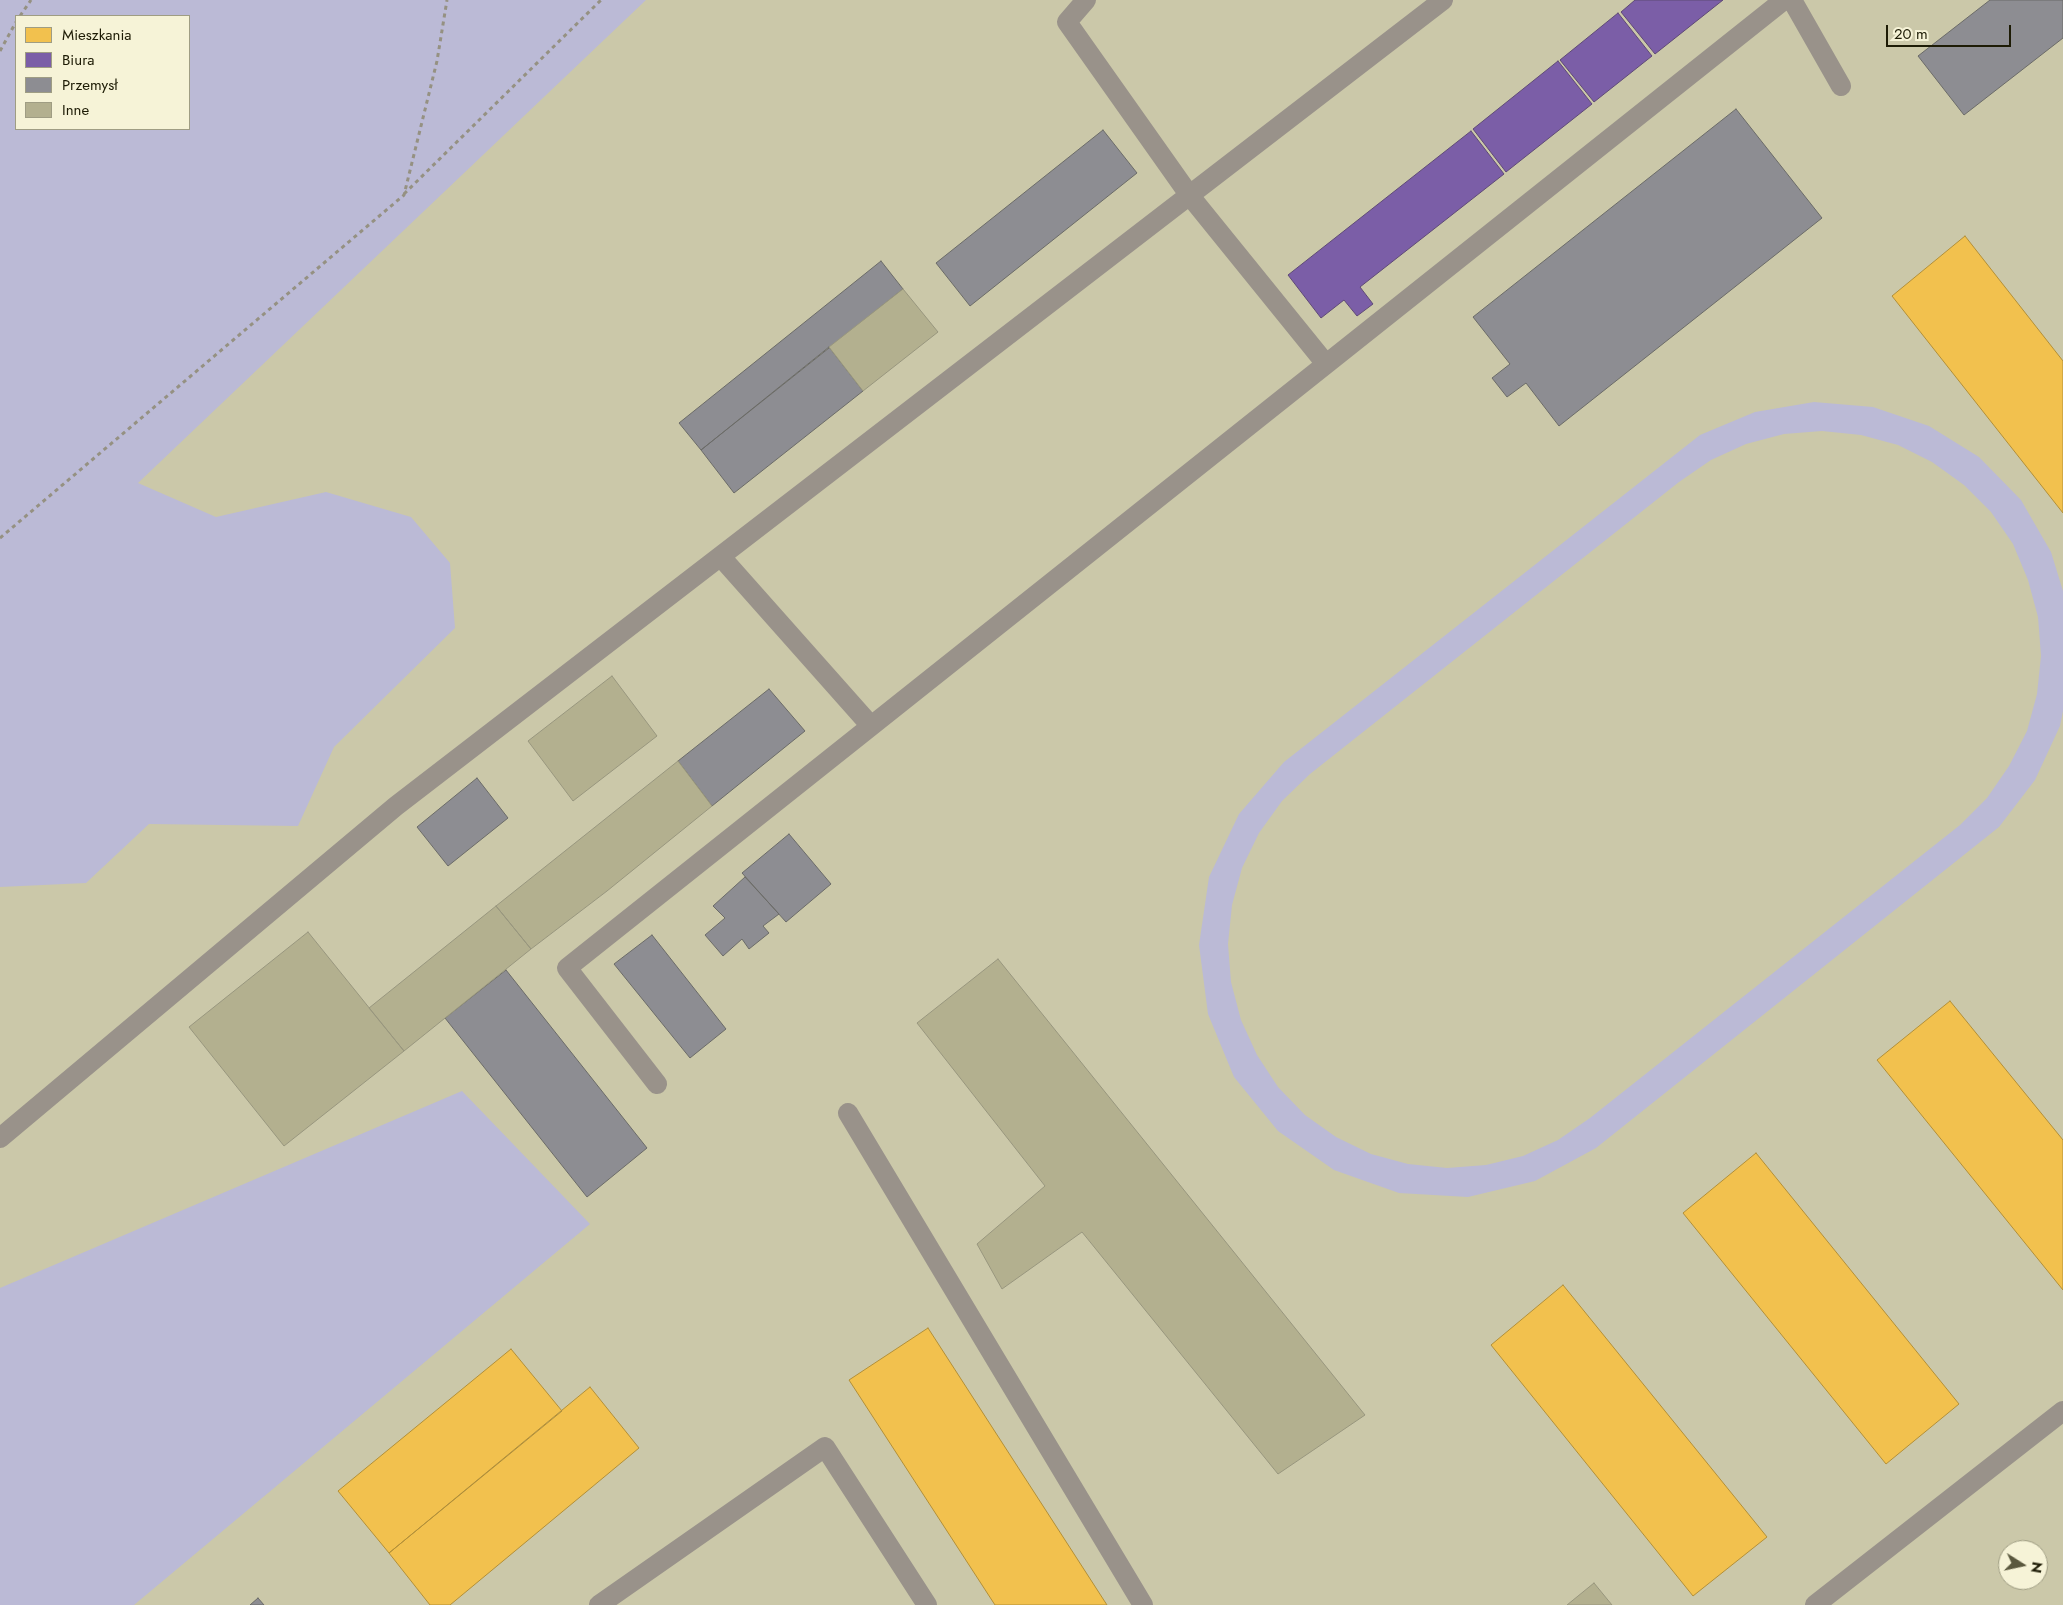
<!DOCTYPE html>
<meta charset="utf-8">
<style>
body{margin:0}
#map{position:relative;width:2063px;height:1605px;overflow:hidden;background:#cbc8a9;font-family:Jost,sans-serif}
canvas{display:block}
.legend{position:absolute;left:15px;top:15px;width:175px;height:115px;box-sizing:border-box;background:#f6f3d7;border:1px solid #9f9d83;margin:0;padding:6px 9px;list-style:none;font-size:15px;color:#1d1b05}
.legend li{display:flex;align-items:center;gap:10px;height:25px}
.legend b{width:25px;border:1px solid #9f9d83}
.north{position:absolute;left:1998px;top:1540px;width:50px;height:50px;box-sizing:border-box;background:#f6f3d7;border:1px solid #9f9d83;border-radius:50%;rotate:100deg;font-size:14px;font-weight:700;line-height:20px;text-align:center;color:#1d1b05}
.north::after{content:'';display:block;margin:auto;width:18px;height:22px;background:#5a583e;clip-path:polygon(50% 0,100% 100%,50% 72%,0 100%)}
.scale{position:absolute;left:1886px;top:25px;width:125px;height:22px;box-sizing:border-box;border:2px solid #1d1b05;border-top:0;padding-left:6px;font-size:15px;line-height:18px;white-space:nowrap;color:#1d1b05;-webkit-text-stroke:4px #f6f3d7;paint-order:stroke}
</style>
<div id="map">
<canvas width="2063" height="1605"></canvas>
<ul class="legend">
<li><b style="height:14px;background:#f2c14e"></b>Mieszkania</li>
<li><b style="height:14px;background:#7b5ea7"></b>Biura</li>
<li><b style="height:14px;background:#8d8d92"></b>Przemysł</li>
<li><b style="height:14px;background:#b3b08f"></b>Inne</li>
</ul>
<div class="north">N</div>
<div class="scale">20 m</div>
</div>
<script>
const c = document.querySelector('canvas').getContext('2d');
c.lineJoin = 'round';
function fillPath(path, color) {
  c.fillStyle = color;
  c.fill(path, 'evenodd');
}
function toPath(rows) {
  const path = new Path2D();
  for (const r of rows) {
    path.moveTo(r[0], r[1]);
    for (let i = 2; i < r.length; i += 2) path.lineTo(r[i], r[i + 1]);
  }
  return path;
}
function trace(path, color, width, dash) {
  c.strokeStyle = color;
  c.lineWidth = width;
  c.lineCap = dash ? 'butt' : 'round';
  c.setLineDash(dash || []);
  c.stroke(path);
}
const green = toPath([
 [0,0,646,0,138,483,216,517,326,492,411,517,450,563,455,628,334,747,298,826,149,824,86,883,0,887],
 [16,16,189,16,189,129,16,129],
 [1814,402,1873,407,1929,426,1979,457,2021,500,2051,552,2063,591,2063,711,2060,726,2035,780,1999,827,1596,1148,1535,1181,1468,1197,1399,1193,1334,1170,1278,1131,1234,1077,1208,1014,1199,945,1209,877,1239,814,1284,762,1700,435,1755,412],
 [1822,431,1861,435,1898,445,1932,462,1964,485,1991,512,2013,544,2028,580,2038,617,2041,656,2037,694,2027,731,2009,766,1987,798,1960,825,1590,1118,1558,1140,1523,1156,1486,1165,1447,1168,1408,1164,1371,1154,1336,1137,1305,1115,1278,1087,1257,1055,1241,1020,1231,982,1228,944,1232,905,1242,868,1259,833,1282,801,1310,774,1679,482,1711,460,1746,444,1784,434],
 [462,1091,590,1224,134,1605,0,1605,0,1288]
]);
const homes = toPath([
 [1965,236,2063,361,2063,513,1892,296,1965,236],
 [1950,1001,2063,1140,2063,1290,1877,1060,1950,1001],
 [1756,1153,1959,1404,1886,1464,1683,1213,1756,1153],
 [1563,1285,1767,1537,1693,1596,1491,1345,1563,1285],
 [928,1328,1107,1605,995,1605,849,1380,928,1328],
 [511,1349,562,1411,389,1553,338,1491,511,1349],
 [590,1387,639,1448,450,1605,430,1605,389,1553,590,1387]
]);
const offices = toPath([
 [1635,0,1723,0,1655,54,1621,12,1635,0],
 [1618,13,1652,56,1594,102,1560,60,1618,13],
 [1558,61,1592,104,1506,172,1473,129,1558,61],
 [1471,131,1504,174,1360,287,1373,304,1357,316,1344,300,1321,318,1288,275,1471,131]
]);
const industry = toPath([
 [1990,0,2063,0,2063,38,1964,115,1918,56,1990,0],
 [1736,109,1822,218,1559,426,1526,383,1507,397,1492,378,1510,364,1473,317,1736,109],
 [1103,130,1137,173,970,306,936,263,1103,130],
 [881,261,903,289,701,450,679,423,881,261],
 [829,347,863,391,734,493,701,450,829,347],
 [769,689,805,731,712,806,678,761,769,689],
 [477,778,508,818,448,866,417,827,477,778],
 [789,834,831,884,786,922,742,873,789,834],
 [745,877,779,914,763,926,769,933,749,949,742,939,723,956,705,935,725,918,713,906,745,877],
 [652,935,726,1029,690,1058,614,964,652,935],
 [506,970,647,1148,587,1197,445,1018,506,970],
 [258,1598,264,1605,250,1605,258,1598]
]);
const building = toPath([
 [903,289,938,332,863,391,829,347,903,289],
 [612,676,657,736,573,801,528,741,612,676],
 [678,761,712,806,607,891,531,949,496,906,678,761],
 [496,906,531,949,404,1051,369,1008,496,906],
 [308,932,404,1051,284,1146,189,1027,308,932],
 [998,959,1365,1415,1278,1474,1082,1232,1002,1289,977,1244,1045,1186,917,1023,998,959],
 [1594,1583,1612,1605,1567,1605,1594,1583]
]);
const path = toPath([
 [20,16,31,0],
 [0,51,16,22],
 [404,194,601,0],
 [0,538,404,195,437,61,447,0]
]);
const service = toPath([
 [1086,0,1067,22,1190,196,1326,364],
 [1792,0,1841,86],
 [721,557,871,726],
 [657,1084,567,968,1784,0],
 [848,1113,1143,1605],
 [0,1138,396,806,1443,0],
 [599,1605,825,1447,927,1605],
 [1815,1605,2063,1411]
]);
fillPath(green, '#bbbad6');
fillPath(homes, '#f2c14e');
trace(homes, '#b28f38', 1);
fillPath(offices, '#7b5ea7');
trace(offices, '#5f4a76', 1);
fillPath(industry, '#8d8d92');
trace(industry, '#6b6b68', 1);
fillPath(building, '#b3b08f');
trace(building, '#98967e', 1);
trace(path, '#959182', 3, [4, 4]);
trace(service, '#99928a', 20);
</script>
